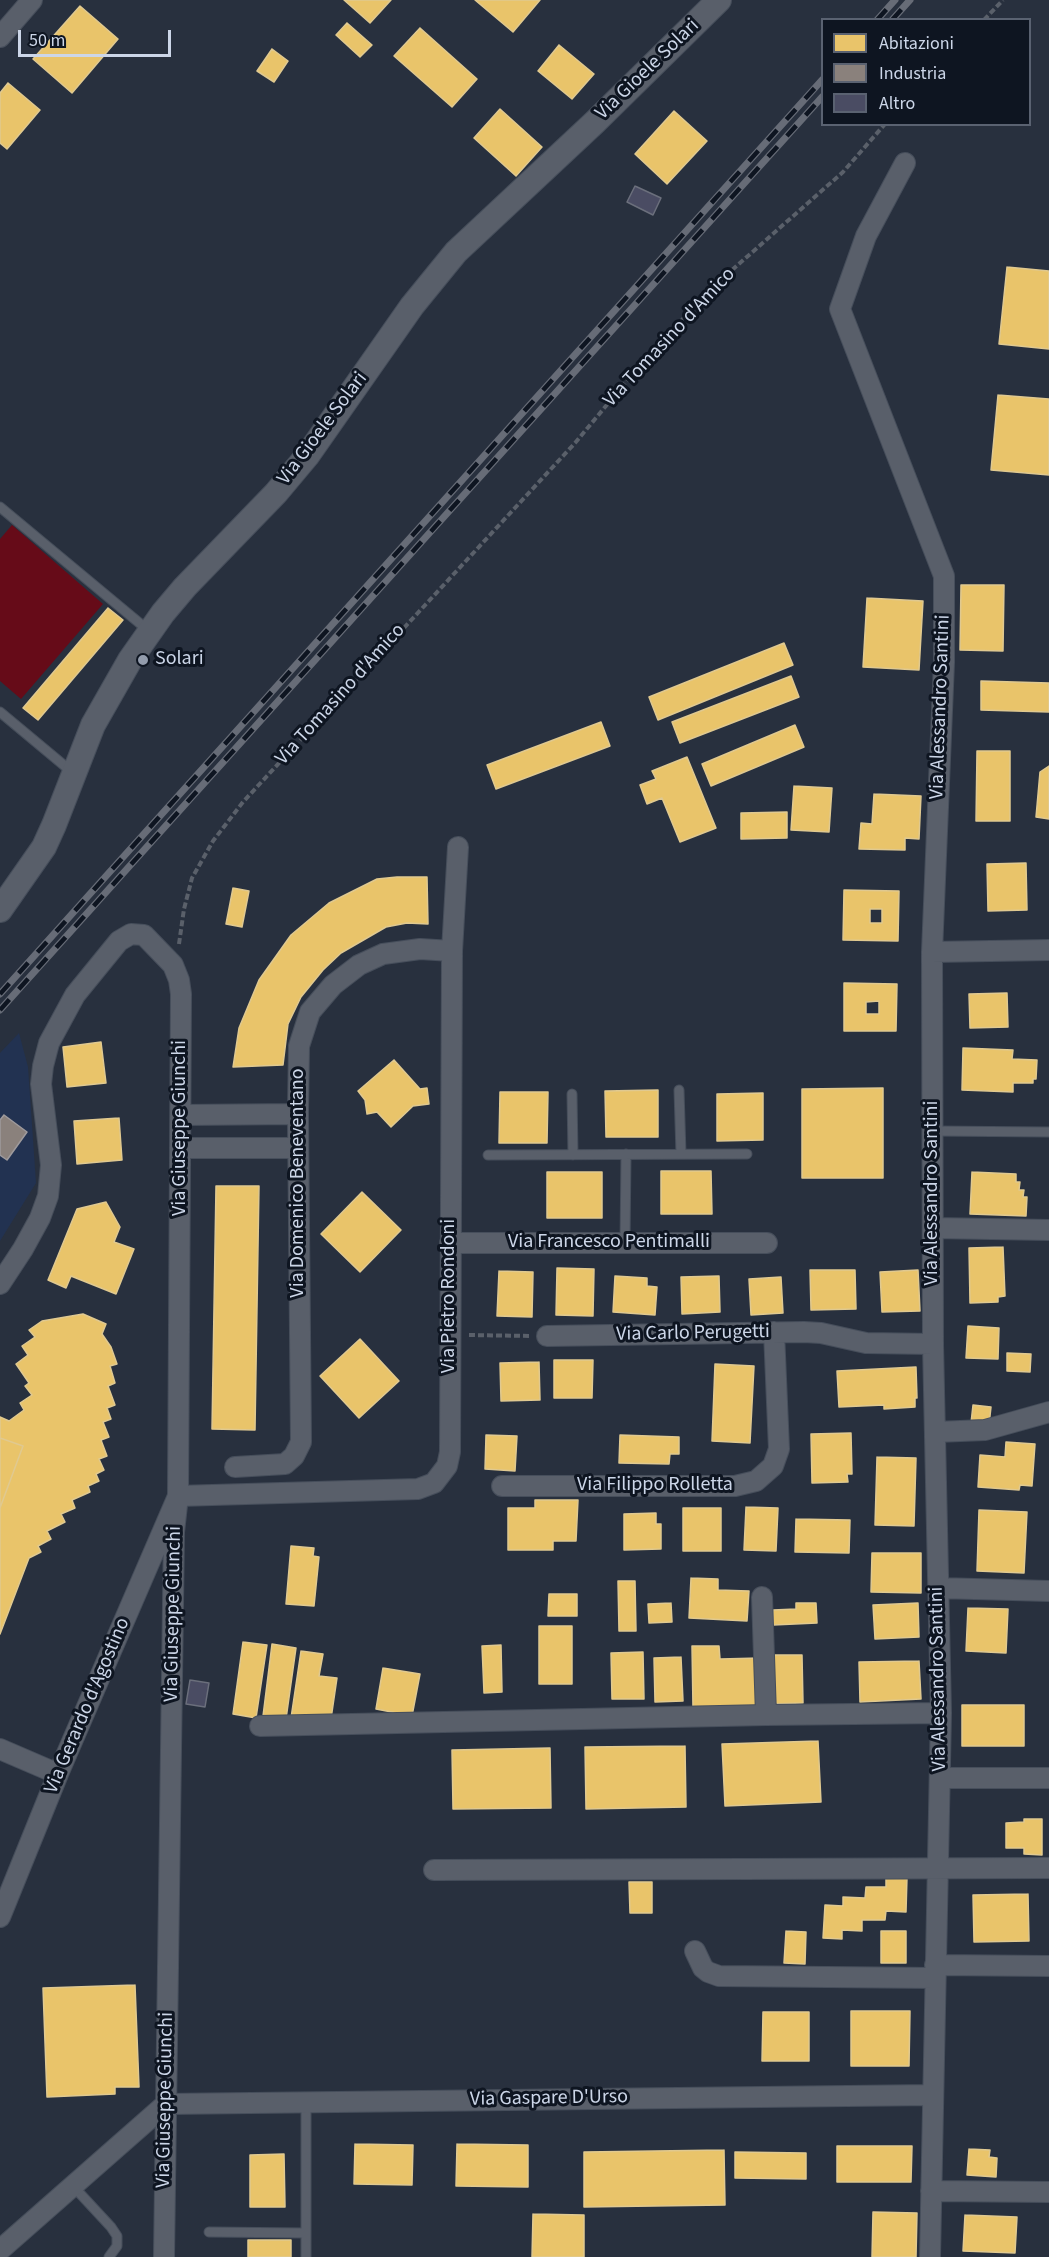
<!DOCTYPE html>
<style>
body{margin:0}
#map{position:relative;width:1049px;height:2257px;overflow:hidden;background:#28303e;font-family:"Source Sans 3",sans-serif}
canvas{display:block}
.legend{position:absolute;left:821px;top:18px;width:210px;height:108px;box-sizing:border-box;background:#0e1521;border:2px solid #5a6271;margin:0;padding:8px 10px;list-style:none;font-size:18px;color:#ccd6e8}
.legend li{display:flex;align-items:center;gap:12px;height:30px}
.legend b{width:30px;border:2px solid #5a6271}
.scale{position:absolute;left:18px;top:30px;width:153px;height:27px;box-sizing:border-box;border:3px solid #ccd6e8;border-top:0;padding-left:8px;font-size:18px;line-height:21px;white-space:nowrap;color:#ccd6e8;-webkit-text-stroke:4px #0e1521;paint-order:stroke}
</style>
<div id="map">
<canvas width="1049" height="2257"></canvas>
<ul class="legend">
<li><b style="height:16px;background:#e9c46a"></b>Abitazioni</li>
<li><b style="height:16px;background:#8a817c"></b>Industria</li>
<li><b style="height:16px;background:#4a4c63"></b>Altro</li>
</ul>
<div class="scale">50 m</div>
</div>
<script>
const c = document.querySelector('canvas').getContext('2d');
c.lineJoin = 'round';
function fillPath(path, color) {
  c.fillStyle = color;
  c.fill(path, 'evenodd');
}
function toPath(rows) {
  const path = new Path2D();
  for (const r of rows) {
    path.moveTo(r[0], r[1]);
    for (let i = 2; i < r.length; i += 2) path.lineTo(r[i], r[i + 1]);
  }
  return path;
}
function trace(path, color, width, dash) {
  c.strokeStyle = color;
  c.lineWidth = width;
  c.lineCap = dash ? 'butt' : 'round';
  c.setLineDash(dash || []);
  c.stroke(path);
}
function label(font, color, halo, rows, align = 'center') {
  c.font = font + ' "Source Sans 3",sans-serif';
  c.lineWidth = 6;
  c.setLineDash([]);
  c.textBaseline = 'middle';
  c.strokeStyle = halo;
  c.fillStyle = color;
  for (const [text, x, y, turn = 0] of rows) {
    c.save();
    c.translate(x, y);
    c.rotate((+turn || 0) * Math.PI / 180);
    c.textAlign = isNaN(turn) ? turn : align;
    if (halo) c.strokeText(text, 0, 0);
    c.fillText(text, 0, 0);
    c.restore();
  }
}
const built = toPath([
 [19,1033,28,1067,36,1183,0,1241,0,1053]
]);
const green = toPath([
 [12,525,103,604,21,699,0,681,0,539]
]);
const homes = toPath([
 [344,0,391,0,370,23,344,0],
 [475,0,540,0,513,32,475,0],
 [80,6,118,39,72,93,33,59,80,6],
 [347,23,372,45,360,57,336,35,347,23],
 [420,28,477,79,452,107,394,56,420,28],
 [559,45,594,74,572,99,538,71,559,45],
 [272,49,288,61,274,82,257,71,272,49],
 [8,83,40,110,7,149,0,143,0,93,8,83],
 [500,109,542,147,516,176,474,138,500,109],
 [674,111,707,141,667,184,635,154,674,111],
 [1007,267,1049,271,1049,349,999,344,1007,267],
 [998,395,1049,399,1049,475,991,470,998,395],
 [961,585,1004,585,1003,651,960,650,961,585],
 [867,598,923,601,919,670,863,667,867,598],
 [108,608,123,620,38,720,23,708,108,608],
 [784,643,793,665,658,720,649,697,784,643],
 [791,676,799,697,680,743,672,722,791,676],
 [981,681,1049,683,1049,712,981,710,981,681],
 [601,722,610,746,496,789,487,765,601,722],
 [795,725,804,747,711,786,702,764,795,725],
 [977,751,1010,751,1010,821,976,821,977,751],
 [687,757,716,828,680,842,662,798,647,804,640,785,656,779,652,771,687,757],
 [1049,766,1049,819,1036,817,1040,772,1049,766],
 [794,786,832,788,829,832,791,830,794,786],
 [874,794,921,796,919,839,905,838,905,850,859,849,861,823,872,824,874,794],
 [787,812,787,838,741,839,741,813,787,812],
 [1026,863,1027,910,988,911,987,864,1026,863],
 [397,877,427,877,428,924,407,923,386,927,341,953,323,970,301,997,288,1024,283,1065,233,1067,239,1028,259,980,291,935,329,903,377,879,397,877],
 [233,888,249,891,242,927,226,924,233,888],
 [844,890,899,891,898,941,843,940,844,890],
 [870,909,882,909,882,923,870,923,870,909],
 [844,983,897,984,896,1031,844,1031,844,983],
 [879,1001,879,1014,866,1014,866,1002,879,1001],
 [1007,993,1008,1027,970,1028,969,994,1007,993],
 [101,1042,106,1083,67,1087,63,1047,101,1042],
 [963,1048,1013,1050,1012,1059,1037,1060,1036,1079,1033,1079,1033,1083,1013,1083,1013,1092,962,1090,963,1048],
 [394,1060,420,1089,427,1088,429,1104,413,1106,391,1127,377,1112,367,1114,365,1100,358,1091,394,1060],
 [883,1088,883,1178,802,1178,802,1089,883,1088],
 [658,1090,658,1137,606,1137,605,1091,658,1090],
 [500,1092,548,1092,547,1143,499,1143,500,1092],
 [763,1093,763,1140,717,1141,717,1094,763,1093],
 [119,1118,122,1160,77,1164,74,1121,119,1118],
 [661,1171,711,1171,712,1214,661,1214,661,1171],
 [547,1172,602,1172,602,1218,547,1218,547,1172],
 [972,1172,1016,1174,1016,1182,1020,1182,1019,1190,1024,1190,1023,1197,1027,1197,1026,1216,970,1214,972,1172],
 [216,1186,259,1186,255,1430,212,1429,216,1186],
 [362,1192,401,1230,360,1272,321,1234,362,1192],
 [106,1202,120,1227,114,1242,134,1249,116,1294,71,1276,66,1288,48,1280,77,1209,106,1202],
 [1003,1247,1005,1296,998,1297,998,1302,970,1303,969,1248,1003,1247],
 [557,1268,594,1269,593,1316,556,1315,557,1268],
 [810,1270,855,1270,856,1309,811,1310,810,1270],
 [918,1270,920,1311,882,1312,880,1272,918,1270],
 [499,1271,533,1272,532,1317,497,1316,499,1271],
 [615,1276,647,1278,647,1286,657,1287,655,1315,613,1312,615,1276],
 [719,1276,720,1312,682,1314,681,1277,719,1276],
 [781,1277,783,1313,751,1315,749,1279,781,1277],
 [83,1314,106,1324,102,1334,111,1347,117,1364,110,1366,115,1383,108,1386,115,1405,107,1408,111,1419,103,1422,109,1437,101,1440,107,1456,99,1459,104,1470,96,1474,99,1481,88,1486,90,1492,72,1500,75,1508,61,1514,65,1522,47,1531,51,1539,38,1546,41,1552,29,1558,0,1634,0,1508,23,1446,0,1438,0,1417,9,1421,24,1410,20,1403,32,1395,25,1386,29,1383,16,1364,28,1355,22,1346,35,1337,29,1330,42,1321,83,1314],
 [968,1326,999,1328,998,1359,966,1358,968,1326],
 [360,1339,399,1381,359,1418,320,1376,360,1339],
 [1007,1353,1031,1354,1030,1372,1007,1371,1007,1353],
 [554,1360,593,1360,592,1398,554,1398,554,1360],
 [539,1362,540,1400,501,1401,500,1363,539,1362],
 [715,1364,754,1366,750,1443,712,1441,715,1364],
 [916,1367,917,1398,915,1398,915,1407,884,1409,884,1405,839,1407,837,1371,916,1367],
 [973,1405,991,1407,989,1425,971,1423,973,1405],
 [851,1433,852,1474,847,1474,848,1482,812,1483,811,1434,851,1433],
 [486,1435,517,1436,515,1471,485,1469,486,1435],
 [620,1435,679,1437,679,1454,670,1454,669,1464,619,1463,620,1435],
 [0,1438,23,1446,0,1508,0,1438],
 [1006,1442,1035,1444,1032,1486,1020,1485,1019,1490,978,1487,980,1455,1005,1457,1006,1442],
 [877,1457,916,1458,914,1526,875,1525,877,1457],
 [535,1500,578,1500,576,1541,553,1541,553,1550,508,1550,508,1508,535,1508,535,1500],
 [746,1507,778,1508,776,1551,744,1550,746,1507],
 [683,1508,721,1508,721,1551,683,1551,683,1508],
 [979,1510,1027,1512,1024,1573,977,1571,979,1510],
 [656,1513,656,1524,661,1524,661,1549,624,1550,624,1514,656,1513],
 [796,1519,850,1520,849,1553,795,1552,796,1519],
 [291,1546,314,1548,313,1556,319,1557,314,1606,286,1604,291,1546],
 [872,1553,921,1553,921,1593,871,1592,872,1553],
 [691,1578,718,1579,718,1590,749,1591,747,1621,689,1618,691,1578],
 [618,1581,635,1581,636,1631,619,1631,618,1581],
 [549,1594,577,1594,577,1616,548,1616,549,1594],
 [671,1603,672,1622,649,1623,648,1604,671,1603],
 [796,1603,816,1603,817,1623,773,1625,773,1610,796,1609,796,1603],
 [918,1603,919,1637,875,1639,873,1605,918,1603],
 [968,1608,1008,1609,1006,1653,966,1651,968,1608],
 [539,1626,572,1626,572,1684,539,1684,539,1626],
 [243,1642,267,1645,256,1718,233,1714,243,1642],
 [272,1644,296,1648,286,1719,263,1716,272,1644],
 [501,1645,502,1692,484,1693,482,1646,501,1645],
 [692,1646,719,1646,720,1659,760,1658,761,1707,693,1709,692,1646],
 [301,1651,323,1654,319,1676,337,1678,331,1719,291,1718,301,1651],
 [643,1652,644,1699,612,1699,611,1653,643,1652],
 [769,1655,802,1655,803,1703,769,1704,769,1655],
 [681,1657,683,1701,655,1702,654,1658,681,1657],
 [919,1661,921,1699,860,1702,859,1662,919,1661],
 [383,1668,420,1674,412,1716,376,1709,383,1668],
 [962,1705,1024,1705,1024,1746,962,1746,962,1705],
 [818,1741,821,1802,725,1806,722,1744,818,1741],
 [685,1746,686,1807,586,1809,585,1747,685,1746],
 [550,1748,551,1808,453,1809,452,1750,550,1748],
 [1024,1819,1042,1819,1042,1855,1024,1854,1024,1848,1006,1848,1006,1823,1024,1822,1024,1819],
 [886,1876,907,1877,906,1912,886,1911,885,1920,862,1920,862,1931,842,1930,842,1939,823,1938,825,1905,843,1906,843,1897,865,1898,866,1887,886,1887,886,1876],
 [629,1882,652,1882,652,1913,630,1913,629,1882],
 [1028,1894,1029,1941,974,1942,973,1895,1028,1894],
 [786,1931,806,1932,805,1964,784,1963,786,1931],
 [881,1931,906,1931,906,1963,881,1963,881,1931],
 [135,1985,139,2087,115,2087,115,2094,47,2097,43,1988,135,1985],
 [851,2011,910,2011,909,2066,851,2066,851,2011],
 [763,2012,809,2012,809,2061,762,2061,763,2012],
 [355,2144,413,2145,412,2185,354,2184,355,2144],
 [457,2144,528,2145,528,2187,456,2186,457,2144],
 [837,2146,912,2146,911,2182,837,2182,837,2146],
 [969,2149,990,2150,989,2157,997,2158,996,2177,967,2175,969,2149],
 [724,2150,725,2205,584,2207,584,2152,724,2150],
 [735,2152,806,2153,806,2179,735,2178,735,2152],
 [284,2154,285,2207,250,2207,250,2155,284,2154],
 [873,2212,917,2213,916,2257,872,2257,873,2212],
 [533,2214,584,2215,584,2257,532,2257,533,2214],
 [965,2215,1017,2217,1015,2253,963,2251,965,2215],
 [248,2240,291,2240,291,2257,248,2257,248,2240]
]);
const industry = toPath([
 [4,1115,27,1132,7,1160,0,1155,0,1120,4,1115]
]);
const building = toPath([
 [635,186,661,198,653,215,627,202,635,186],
 [190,1680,209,1683,205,1707,186,1704,190,1680]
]);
const path = toPath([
 [984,20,1003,0],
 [179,944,184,909,192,878,213,841,243,802,575,443,646,358,714,286,843,172,885,124],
 [469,1335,531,1336]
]);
const service = toPath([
 [0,507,149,631],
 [0,712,72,772],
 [679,1090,681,1154],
 [572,1094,573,1155],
 [933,1131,1049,1132],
 [488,1155,747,1154],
 [625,1243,626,1154],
 [306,2102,306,2257],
 [73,2186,111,2227,117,2236,117,2246,109,2257],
 [209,2232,306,2233]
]);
const minor = toPath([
 [0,37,32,0],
 [905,163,866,236,840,309,944,576,944,662,932,952,933,1344,941,1713,930,2257],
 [932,952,1049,950],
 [181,1115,298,1114],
 [180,1148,298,1148],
 [933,1228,1049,1230],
 [450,1243,767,1243],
 [0,1284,23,1249,40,1218,48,1196,51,1165,41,1084,43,1066,49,1043,75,995,119,941,131,934,144,935,173,965,179,980,181,994,178,1496,174,1532,164,2257],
 [547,1336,804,1332,821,1333,866,1343,933,1344],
 [936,1432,985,1430,1049,1412],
 [235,1467,285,1464,294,1456,301,1442,298,1114,299,1046,310,1012,333,985,359,965,383,954,420,949,452,951],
 [502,1486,735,1486,756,1481,773,1466,779,1449,774,1332],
 [938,1588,1049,1591],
 [762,1597,766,1715],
 [260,1726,766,1715,941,1713],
 [0,1749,58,1774],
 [940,1778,1049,1778],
 [434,1870,1049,1868],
 [0,1917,58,1774,178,1496,418,1489,434,1483,447,1466,450,1452,452,951,458,847],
 [695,1951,703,1968,708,1972,719,1976,934,1978],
 [935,1965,1049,1966],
 [166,2104,932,2095],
 [931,2191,1049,2192],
 [0,2250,166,2104]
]);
const tertiary = toPath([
 [0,910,44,847,54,825,93,725,130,660,163,613,185,587,276,493,307,456,412,306,456,252,595,122,719,0]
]);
const rail = toPath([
 [877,20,895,0],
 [892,20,910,0],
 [0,994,822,80],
 [0,1010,822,97]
]);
const markers = [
 [143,660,6,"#939cac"]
];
const streetNames = [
 ["Via Gioele Solari",648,70,-44],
 ["Via Tomasino d'Amico",670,338,-47],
 ["Via Gioele Solari",323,429,-53],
 ["Via Tomasino d'Amico",341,695,-48],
 ["Via Alessandro Santini",941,707,-88],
 ["Via Giuseppe Giunchi",181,1128,-90],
 ["Via Domenico Beneventano",299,1183,-90],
 ["Via Alessandro Santini",933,1193,-90],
 ["Via Francesco Pentimalli",609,1243],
 ["Via Pietro Rondoni",450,1296,-90],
 ["Via Carlo Perugetti",693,1334,-1],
 ["Via Filippo Rolletta",655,1486],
 ["Via Giuseppe Giunchi",174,1614,-89],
 ["Via Alessandro Santini",939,1679,-91],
 ["Via Gerardo d'Agostino",88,1706,-67],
 ["Via Gaspare D'Urso",549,2099,-1],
 ["Via Giuseppe Giunchi",166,2100,-89]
];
const poiNames = [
 ["Solari",155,660]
];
fillPath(built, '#223251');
fillPath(green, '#660b18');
fillPath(homes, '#e9c46a');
trace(homes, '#e0c990', 1.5);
fillPath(industry, '#8a817c');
trace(industry, '#9e9a9c', 1.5);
fillPath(building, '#4a4c63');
trace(building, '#6b6f7c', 1.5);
trace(service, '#464e5b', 11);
trace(minor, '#464e5b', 22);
trace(tertiary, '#464e5b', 26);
trace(path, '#5a606a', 4, [6, 3]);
trace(service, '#595f6a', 9);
trace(minor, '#595f6a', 20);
trace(tertiary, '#595f6a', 24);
trace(rail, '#676c77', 7);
trace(rail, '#0e1521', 4.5, [14]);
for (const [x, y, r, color] of markers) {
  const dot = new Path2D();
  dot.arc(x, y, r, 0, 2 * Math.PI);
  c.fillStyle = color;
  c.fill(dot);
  trace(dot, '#0e1521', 2);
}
label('20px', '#ccd6e8', '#0e1521', streetNames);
label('20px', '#ccd6e8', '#0e1521', poiNames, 'left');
</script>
